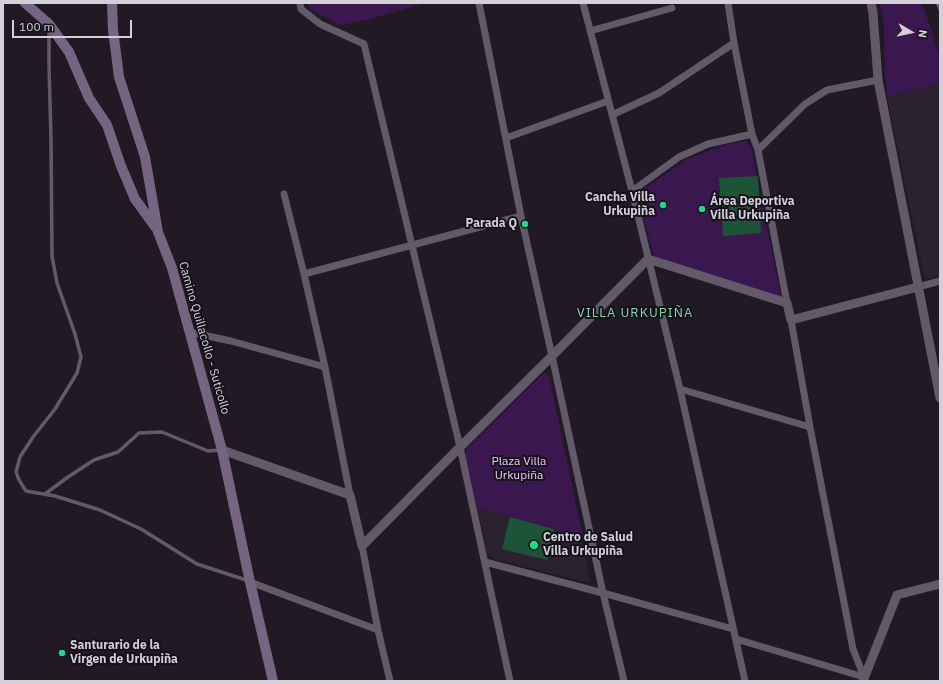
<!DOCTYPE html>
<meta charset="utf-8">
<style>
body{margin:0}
#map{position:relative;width:943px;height:684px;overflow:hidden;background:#211a25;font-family:"IBM Plex Sans",sans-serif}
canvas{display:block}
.frame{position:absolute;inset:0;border:4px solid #d4d0d8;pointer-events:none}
.north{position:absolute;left:891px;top:12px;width:40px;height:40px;-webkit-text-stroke:3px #17111c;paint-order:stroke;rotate:99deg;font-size:11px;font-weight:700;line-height:16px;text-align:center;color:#d4d0d8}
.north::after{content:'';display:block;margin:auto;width:14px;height:18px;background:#d4d0d8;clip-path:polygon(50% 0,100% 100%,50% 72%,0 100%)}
.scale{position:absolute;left:12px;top:20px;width:120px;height:18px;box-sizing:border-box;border:2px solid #d4d0d8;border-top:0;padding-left:5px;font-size:12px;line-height:14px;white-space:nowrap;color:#d4d0d8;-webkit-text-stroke:3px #17111c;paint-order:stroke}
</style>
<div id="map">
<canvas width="943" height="684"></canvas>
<div class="frame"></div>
<div class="north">N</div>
<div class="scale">100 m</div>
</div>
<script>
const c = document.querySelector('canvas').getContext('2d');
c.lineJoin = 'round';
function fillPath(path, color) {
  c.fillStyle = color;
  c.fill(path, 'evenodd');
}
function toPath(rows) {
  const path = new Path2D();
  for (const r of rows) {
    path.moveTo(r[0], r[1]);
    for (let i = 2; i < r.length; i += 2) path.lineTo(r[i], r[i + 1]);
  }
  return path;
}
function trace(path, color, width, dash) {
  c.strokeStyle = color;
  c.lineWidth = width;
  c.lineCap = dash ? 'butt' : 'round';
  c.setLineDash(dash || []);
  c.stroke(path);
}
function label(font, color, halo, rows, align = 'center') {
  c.font = font + ' "IBM Plex Sans",sans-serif';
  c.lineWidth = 4;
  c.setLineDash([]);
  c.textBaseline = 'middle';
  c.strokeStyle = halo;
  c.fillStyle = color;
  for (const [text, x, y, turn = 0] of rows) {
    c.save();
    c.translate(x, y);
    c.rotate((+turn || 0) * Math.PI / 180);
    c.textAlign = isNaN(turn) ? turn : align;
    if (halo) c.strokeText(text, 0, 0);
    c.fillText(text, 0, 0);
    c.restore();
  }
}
const built = toPath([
 [940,83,940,276,928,279,924,276,887,97],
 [482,509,580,536,591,582,589,583,492,558,487,554,478,510]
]);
const green = toPath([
 [308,3,426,3,366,20,340,25,310,9],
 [880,3,922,3,931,29,940,59,940,83,887,97,885,77,884,23],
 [746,141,751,148,781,297,655,260,645,225,638,193,687,159,724,145],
 [544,373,549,376,583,537,482,509,478,510,465,455,467,448]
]);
const stream = toPath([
 [937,3,940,10]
]);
const building = toPath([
 [758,176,761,233,723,236,719,178],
 [510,517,554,529,547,560,502,549]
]);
const service = toPath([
 [49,29,49,66,51,139,52,256,57,283,75,334,81,357,77,373,55,409,33,437,20,457,16,472,19,480,26,491,55,496,100,510,141,529,197,564,249,581],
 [45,494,68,477,94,460,118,452,139,433,162,432,208,451,221,450]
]);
const minor = toPath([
 [300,3,301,9,320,24,364,44,460,447,510,681],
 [479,3,521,216,552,356,603,593,624,681],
 [583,3,632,191,680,389,745,681],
 [728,3,734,43,752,134,758,150,787,303],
 [590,31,672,8],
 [612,115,659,93,734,43],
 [506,138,608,101],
 [758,150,805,104,827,90,878,80],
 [632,191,679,157,708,144,752,134],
 [284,194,304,274,325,367,350,495],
 [304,274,521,216],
 [918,287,940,281],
 [791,320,810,427,853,649,864,677],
 [189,332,231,341,325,367],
 [680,389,810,427],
 [362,546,378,630,390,681],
 [485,562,603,593,733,629],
 [250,582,378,630],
 [736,639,864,677]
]);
const tertiary = toPath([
 [871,3,873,13,878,80,940,398],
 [222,450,350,495,362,546],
 [362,546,460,447,552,356,648,259,787,303,791,320,918,287],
 [863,681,897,595,940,584]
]);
const secondary = toPath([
 [25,3,49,24,69,52,89,98,107,125,121,166,135,199,156,228],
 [112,3,113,30,119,77,145,157,158,232,172,268,222,450,250,582,273,681]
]);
const markers = [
 [663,205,4,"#22d887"],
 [702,209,4,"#22d887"],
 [525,224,4,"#22d887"],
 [534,545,5,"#22d887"],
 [62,653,4,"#22d887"]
];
const poiNames = [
 ["Cancha Villa",655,198,"right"],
 ["Urkupiña",655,212,"right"],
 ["Área Deportiva",710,202],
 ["Villa Urkupiña",710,216],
 ["Parada Q",517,224,"right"],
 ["Centro de Salud",543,538],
 ["Villa Urkupiña",543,552],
 ["Santurario de la",70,646],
 ["Virgen de Urkupiña",70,660]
];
const streetNames = [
 ["Camino Quillacollo - Suticollo",204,338,74]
];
const parkNames = [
 ["Plaza Villa",519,462],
 ["Urkupiña",519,476]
];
const neighbourhoodNames = [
 ["VILLA URKUPIÑA",635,313]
];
fillPath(built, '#2b2231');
fillPath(green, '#3b174f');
trace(stream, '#7b588f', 2.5);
fillPath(building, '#1d5437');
trace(service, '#625a68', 3.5);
trace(minor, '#625a68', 7);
trace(tertiary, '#625a68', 9);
trace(secondary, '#766582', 10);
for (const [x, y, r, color] of markers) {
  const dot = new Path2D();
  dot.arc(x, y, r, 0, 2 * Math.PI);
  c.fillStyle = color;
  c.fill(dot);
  trace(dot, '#17111c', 1.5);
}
label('bold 12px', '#d4d0d8', '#17111c', poiNames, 'left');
label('12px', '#d4d0d8', '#17111c', streetNames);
label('12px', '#e5ccf7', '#17111c', parkNames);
c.letterSpacing = '1px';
label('13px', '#87d3a5', '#17111c', neighbourhoodNames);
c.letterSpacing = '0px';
</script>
